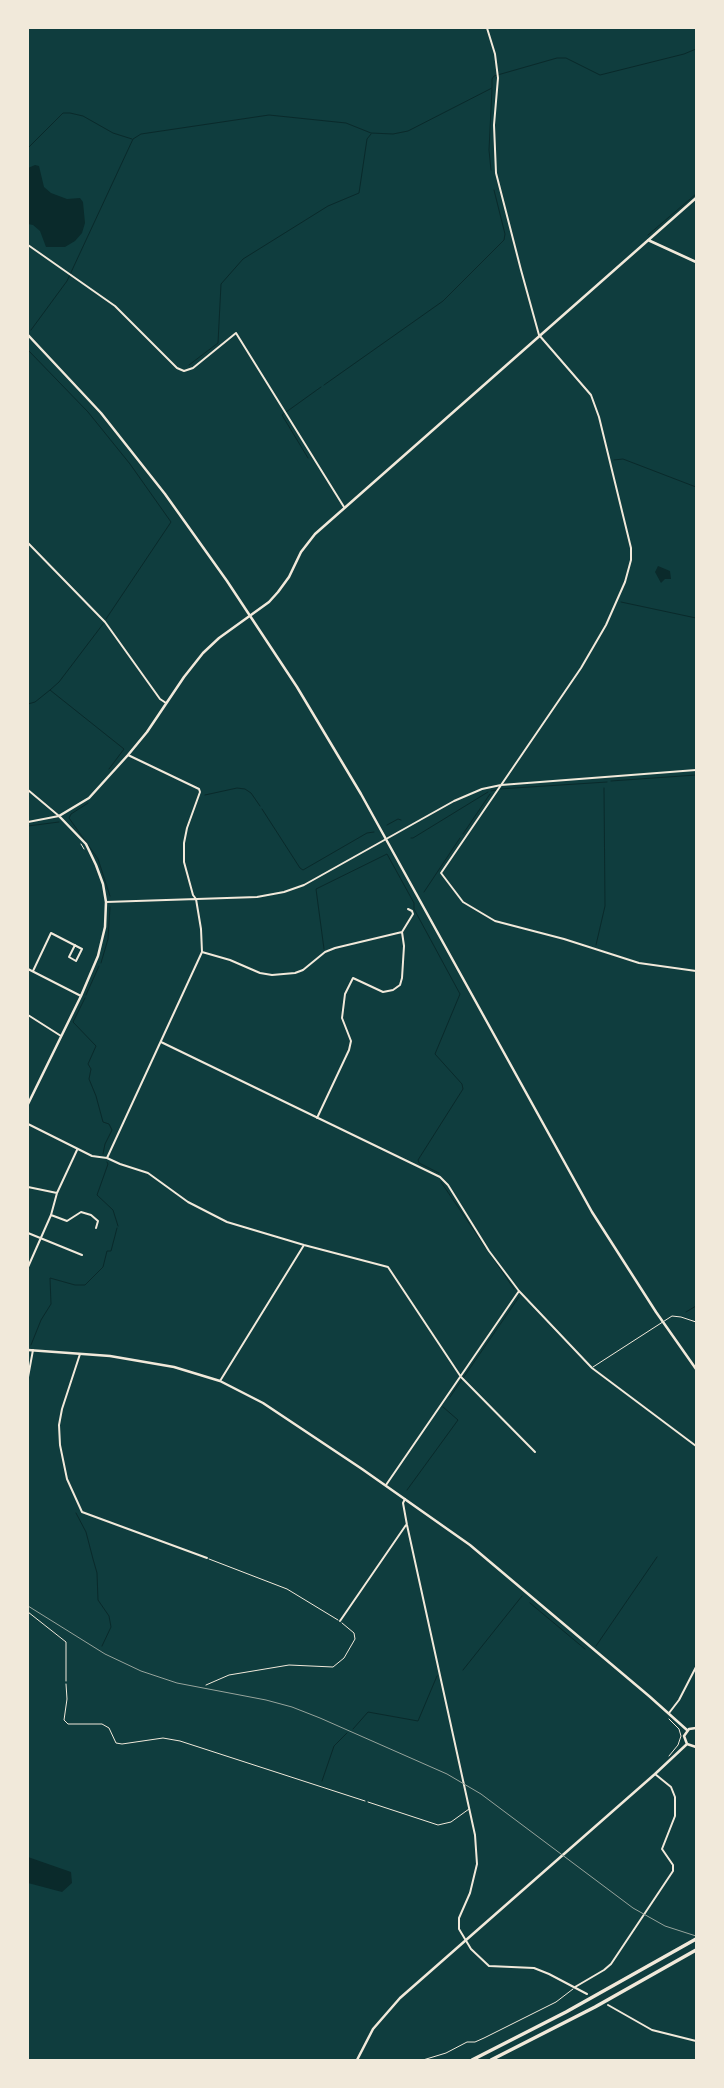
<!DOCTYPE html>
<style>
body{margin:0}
#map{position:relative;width:724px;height:2088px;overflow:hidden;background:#0f3d3e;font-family:Helvetica,sans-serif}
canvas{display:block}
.frame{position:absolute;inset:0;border:29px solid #f1e9da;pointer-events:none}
</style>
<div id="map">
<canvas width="724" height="2088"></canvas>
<div class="frame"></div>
</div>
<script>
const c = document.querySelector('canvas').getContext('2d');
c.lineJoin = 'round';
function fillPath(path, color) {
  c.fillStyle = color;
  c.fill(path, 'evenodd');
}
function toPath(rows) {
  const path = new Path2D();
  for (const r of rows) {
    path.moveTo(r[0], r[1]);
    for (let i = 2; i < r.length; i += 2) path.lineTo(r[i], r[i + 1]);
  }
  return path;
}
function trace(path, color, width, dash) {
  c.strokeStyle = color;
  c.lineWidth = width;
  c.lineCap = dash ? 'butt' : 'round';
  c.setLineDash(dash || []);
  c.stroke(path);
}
const water = toPath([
 [35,165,39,166,44,187,51,193,67,199,80,198,83,202,85,223,82,233,75,241,65,247,46,247,40,231,33,225,28,224,28,168],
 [658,566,670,571,671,579,665,579,661,583,655,572],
 [28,1857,71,1872,72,1883,62,1892,28,1883]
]);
const stream = toPath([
 [28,148,63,113,70,113,83,116,113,133,132,139],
 [491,170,489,150,492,89],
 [648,235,696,194],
 [31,330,67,281,133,139,141,134,269,115,346,123,371,133,393,134,408,131,492,88,492,79,494,76,557,58,566,58,600,75,684,54,696,49],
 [28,350,88,412,130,464,171,522,106,619],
 [189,365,218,343,221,284,243,259,328,206,359,193,367,139,371,134],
 [324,385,443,301,504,240,505,234,494,190],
 [308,458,282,415,321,387],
 [614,460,623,459,696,487],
 [621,602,696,618],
 [103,624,59,682,50,690,124,749,109,769],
 [28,704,35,702,50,690],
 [611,781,696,775],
 [499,789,607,782],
 [491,791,496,790],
 [205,795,237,788,245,789,251,793,260,806],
 [88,803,71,814,69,818,98,859,110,896],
 [262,809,300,868,303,870,367,833,374,832],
 [387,825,398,819,401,820],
 [28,826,59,822],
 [463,834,490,794],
 [411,838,413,838,488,792],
 [424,892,460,838],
 [596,945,605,906,604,788],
 [324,949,316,889,387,854,414,903,414,909,460,994,435,1054,462,1084,463,1089,418,1160,419,1163,439,1173],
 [101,963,108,939,110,907],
 [86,995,99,966],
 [85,998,73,1022,96,1046,88,1064,91,1069,89,1079,96,1096,103,1122,109,1124,112,1130,105,1144,103,1154],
 [107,1162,108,1164,97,1195,113,1210,118,1226],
 [441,1182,486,1248],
 [491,1255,514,1289],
 [686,1312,696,1306],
 [31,1345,41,1320,51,1304,50,1278,75,1285,85,1285,103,1267,107,1251,111,1251,117,1228],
 [450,1397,519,1297],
 [407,1490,458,1420,443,1407],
 [76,1513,86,1532,93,1559,97,1573,98,1600,109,1616,111,1627,102,1646],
 [530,1603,585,1649],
 [596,1646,657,1557],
 [463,1670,522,1596],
 [353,1729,368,1712,418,1721,437,1676],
 [322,1781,334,1746,347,1733]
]);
const path = toPath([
 [81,844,84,849],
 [209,1559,287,1589,338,1620],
 [66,1684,67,1699,64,1720,68,1724,102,1724,109,1728,116,1743,122,1744,163,1738,180,1741,365,1801],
 [206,1685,229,1675,289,1665,333,1667,344,1658,355,1639,354,1633,342,1623],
 [669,1756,678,1745,681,1736,679,1729,669,1719],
 [423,2060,446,2053,467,2042,475,2042,484,2038,556,2002,573,1989]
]);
const service = toPath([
 [593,1367,672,1316,681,1317,696,1322],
 [28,1612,66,1642,66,1681],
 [368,1802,438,1825,451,1822,469,1809]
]);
const minor = toPath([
 [487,28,495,54,498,78,494,125,496,173,521,270,539,335,591,395,599,417,631,548,631,560,625,582,606,625,581,668,441,873,463,902,495,921,564,939,639,963,696,971],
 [28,245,115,306,177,368,184,371,193,368,236,333,344,507],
 [28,543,105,622,160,699,166,703],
 [28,790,59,816],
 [28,822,59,816],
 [106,902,257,897,284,892,304,885,454,801,482,789,501,785,696,770],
 [202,952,230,960,260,973,272,975,295,973,303,970,325,952,335,948,402,932,413,914,412,911,408,909],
 [28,969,81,996],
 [33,971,51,933,82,949,76,961,69,957,75,945],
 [28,1015,61,1036],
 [161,1042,440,1177,448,1185,489,1251,519,1291,592,1368,696,1446],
 [317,1118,349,1050,351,1041,342,1018,345,994,353,978,383,992,393,990,400,985,402,978,404,946,402,932],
 [28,1124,92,1156,107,1158,120,1164,148,1173,188,1202,227,1222,304,1245,388,1267,461,1377,535,1452],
 [107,1158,202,952,201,929,196,899,193,895,184,862,184,843,187,828,200,792,199,789,128,755],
 [28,1187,57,1193],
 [51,1215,67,1221,81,1212,91,1215,98,1221,96,1228],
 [28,1233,82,1255],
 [28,1267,51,1215,57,1193,77,1150],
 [80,1354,62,1409,59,1425,60,1445,67,1479,82,1512,207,1558],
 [28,1377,33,1350],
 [220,1381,304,1245],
 [386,1485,519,1291],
 [405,1499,403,1503,407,1525,475,1835,477,1864,470,1893,459,1918,459,1929,471,1949,489,1966,534,1968,549,1974,587,1994],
 [340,1621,406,1525],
 [669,1713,679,1700,696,1667],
 [575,1987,604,1970,611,1964,673,1871,673,1865,662,1849,675,1816,675,1797,671,1787,655,1774],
 [608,2005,652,2030,696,2041]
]);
const tertiary = toPath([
 [648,240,696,262],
 [28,1104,81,996,98,956,105,927,106,902,103,884,96,865,86,844,59,816,89,798,128,755,147,732,184,677,203,653,219,638,269,602,278,592,289,577,301,552,315,534,696,198],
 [28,1350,110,1356,174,1367,220,1381,263,1403,362,1469,470,1545,649,1696,687,1730]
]);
const secondary = toPath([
 [28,335,101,413,165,494,227,581,297,687,361,794,592,1212,656,1312,696,1369],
 [696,1728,689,1729,684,1736,687,1744,696,1747],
 [357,2060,373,2029,400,1998,655,1774,687,1744]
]);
const motorway = toPath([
 [472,2060,566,2012,696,1939],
 [491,2060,595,2007,696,1950]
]);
const rail = toPath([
 [28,1606,105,1654,141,1671,177,1683,266,1700,292,1707,320,1718,447,1774,481,1794,633,1908,665,1926,696,1936]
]);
fillPath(water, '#0a2a2b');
trace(stream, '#0a2a2b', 1);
trace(path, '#f1e9da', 1);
trace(service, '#f1e9da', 1);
trace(minor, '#f1e9da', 2);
trace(tertiary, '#f1e9da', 2.5);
trace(secondary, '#f1e9da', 2.5);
trace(motorway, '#f1e9da', 3.5);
trace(rail, '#97a49c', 1);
</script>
